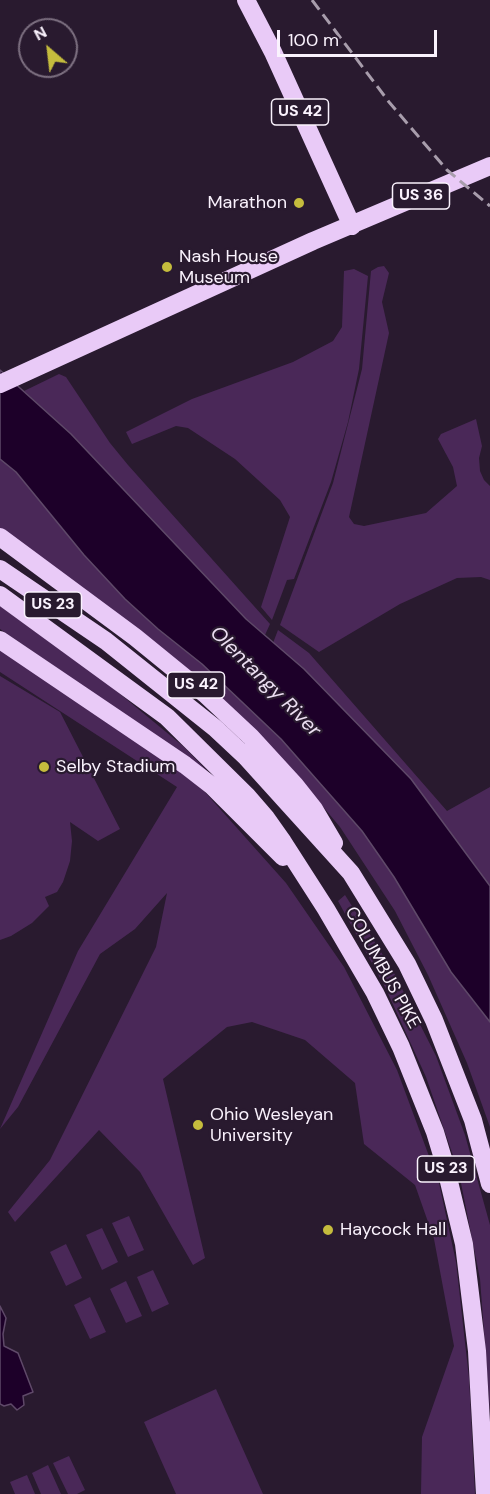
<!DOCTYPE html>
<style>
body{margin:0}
#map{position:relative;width:490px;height:1494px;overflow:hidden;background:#291a2f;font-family:"DM Sans",sans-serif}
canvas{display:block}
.north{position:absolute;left:18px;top:18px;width:60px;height:60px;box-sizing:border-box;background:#291a2f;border:2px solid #7d7081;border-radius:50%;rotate:332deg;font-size:16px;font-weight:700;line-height:24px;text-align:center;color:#faf2fd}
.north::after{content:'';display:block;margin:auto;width:21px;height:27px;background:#c5bc3d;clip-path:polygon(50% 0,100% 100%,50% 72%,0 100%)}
.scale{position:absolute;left:277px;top:30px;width:160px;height:27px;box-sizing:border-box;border:3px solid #faf2fd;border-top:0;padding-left:8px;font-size:18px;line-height:21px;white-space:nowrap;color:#faf2fd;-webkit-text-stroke:4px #291a2f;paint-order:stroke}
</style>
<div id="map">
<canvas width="490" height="1494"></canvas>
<div class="north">N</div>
<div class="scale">100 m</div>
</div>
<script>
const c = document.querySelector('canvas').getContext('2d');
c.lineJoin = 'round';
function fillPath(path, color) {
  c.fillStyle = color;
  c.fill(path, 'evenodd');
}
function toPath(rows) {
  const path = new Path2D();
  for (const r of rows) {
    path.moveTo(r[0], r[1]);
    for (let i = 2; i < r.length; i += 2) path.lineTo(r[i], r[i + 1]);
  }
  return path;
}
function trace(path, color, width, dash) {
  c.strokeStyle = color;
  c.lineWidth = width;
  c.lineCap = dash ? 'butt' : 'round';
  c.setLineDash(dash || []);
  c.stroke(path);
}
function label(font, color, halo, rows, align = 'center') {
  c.font = font + ' "DM Sans",sans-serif';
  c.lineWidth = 4.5;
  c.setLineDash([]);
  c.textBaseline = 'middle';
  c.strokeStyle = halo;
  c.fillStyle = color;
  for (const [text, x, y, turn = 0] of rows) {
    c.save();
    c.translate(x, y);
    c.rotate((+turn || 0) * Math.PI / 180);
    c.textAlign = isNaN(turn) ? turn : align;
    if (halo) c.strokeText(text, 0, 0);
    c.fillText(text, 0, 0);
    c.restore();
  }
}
const green = toPath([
 [384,266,389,273,382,302,389,333,349,517,354,524,364,526,426,513,457,486,453,467,438,439,441,434,476,419,482,446,479,458,480,471,484,480,490,486,490,580,481,577,457,578,400,604,319,652,280,625,333,483,362,369,371,271,378,267],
 [354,269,368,276,359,369,348,422,331,482,294,579,287,580,272,620,261,607,290,517,280,500,235,459,188,428,176,426,132,444,126,432,192,399,293,362,333,341,342,327,344,271],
 [59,374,66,377,110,443,128,465,270,624,265,635,246,619,71,434,24,391],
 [0,459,16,472,125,599,158,629,202,664,281,739,362,831,394,877,451,972,490,1022,490,1127,467,1063,428,975,395,911,340,827,289,766,0,529],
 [0,606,108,684,183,746,226,790,171,746,0,629],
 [278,630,309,653,447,811,490,787,490,886,411,779,304,669,273,643],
 [0,649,170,763,204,791,286,883,344,967,397,1070,439,1183,456,1262,469,1378,475,1494,421,1494,422,1437,454,1346,434,1239,415,1185,364,1144,355,1083,305,1040,252,1022,227,1027,163,1079,205,1258,193,1265,140,1172,99,1130,15,1222,8,1212,50,1160,156,947,167,893,135,929,100,954,18,1107,0,1129,78,951,177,787,0,672],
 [0,676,60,712,120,829,98,841,70,822,72,841,70,861,63,882,57,892,45,897,49,906,32,923,11,936,0,940],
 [345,895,393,971,436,1056,465,1135,490,1225,490,1412,480,1279,459,1173,426,1077,385,987,338,901],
 [129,1216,144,1250,128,1257,112,1223],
 [102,1228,118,1262,102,1270,86,1235],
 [66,1244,82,1278,66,1286,50,1252],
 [153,1270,169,1304,152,1312,137,1277],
 [126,1281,142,1316,126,1323,110,1289],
 [90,1297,106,1332,90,1339,74,1305],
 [216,1389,263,1494,176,1494,144,1422],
 [69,1456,85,1490,77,1494,68,1494,53,1463],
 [48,1465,61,1494,41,1494,32,1473],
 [27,1475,35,1494,15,1494,10,1482]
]);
const water = toPath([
 [0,370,71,434,246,619,304,669,411,779,490,886,490,1022,451,972,394,877,362,831,281,739,202,664,158,629,125,599,84,555,16,472,0,459,0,370],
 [0,1306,6,1318,3,1334,4,1346,18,1353,33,1392,23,1396,24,1405,17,1410,11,1404,4,1406,0,1404,0,1306]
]);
const highway = toPath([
 [246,0,273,52,352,226],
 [0,384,313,241,490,166],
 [0,537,135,637,205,694,251,737,295,785,314,809,334,843],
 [0,569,106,641,215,728,246,757,351,873,407,964,434,1020,473,1120,490,1184],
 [0,595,167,717,247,796,266,818,283,842,326,909,375,993,401,1047,435,1132,445,1165,464,1244,477,1351,485,1494],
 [0,640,185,765,212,786,283,857]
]);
const rail = toPath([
 [312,0,389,102,447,170,490,206]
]);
const markers = [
 [299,203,6,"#c5bc3d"],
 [167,267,6,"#c5bc3d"],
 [44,767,6,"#c5bc3d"],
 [198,1125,6,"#c5bc3d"],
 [328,1230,6,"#c5bc3d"]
];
const shields = [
 [300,112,57],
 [421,196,57],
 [53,605,57],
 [196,685,57],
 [446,1169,57]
];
const shieldNames = [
 ["US 42",300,112],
 ["US 36",421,196],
 ["US 23",53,605],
 ["US 42",196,685],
 ["US 23",446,1169]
];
const poiNames = [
 ["Marathon",287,203,"right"],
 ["Nash House",179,257],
 ["Museum",179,278],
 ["Selby Stadium",56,767],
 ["Ohio Wesleyan",210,1115],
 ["University",210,1136],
 ["Haycock Hall",340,1230]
];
const streetNames = [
 ["COLUMBUS PIKE",382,968,61]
];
const waterNames = [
 ["Olentangy River",265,682,45]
];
fillPath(green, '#4a2858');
fillPath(water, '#1d0029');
trace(water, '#5f4969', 1.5);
trace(highway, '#e9caf7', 18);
trace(rail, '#a89dac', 3, [12, 6]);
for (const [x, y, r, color] of markers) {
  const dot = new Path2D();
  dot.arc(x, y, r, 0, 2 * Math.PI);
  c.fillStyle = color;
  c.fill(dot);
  trace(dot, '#291a2f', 2);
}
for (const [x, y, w] of shields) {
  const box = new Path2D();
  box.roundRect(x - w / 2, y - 13, w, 26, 4.5);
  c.fillStyle = '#291a2f';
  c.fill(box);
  trace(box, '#faf2fd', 1.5);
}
label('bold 16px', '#faf2fd', null, shieldNames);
label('18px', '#faf2fd', '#291a2f', poiNames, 'left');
label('18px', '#faf2fd', '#291a2f', streetNames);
label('italic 20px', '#ecdff2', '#291a2f', waterNames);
</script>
